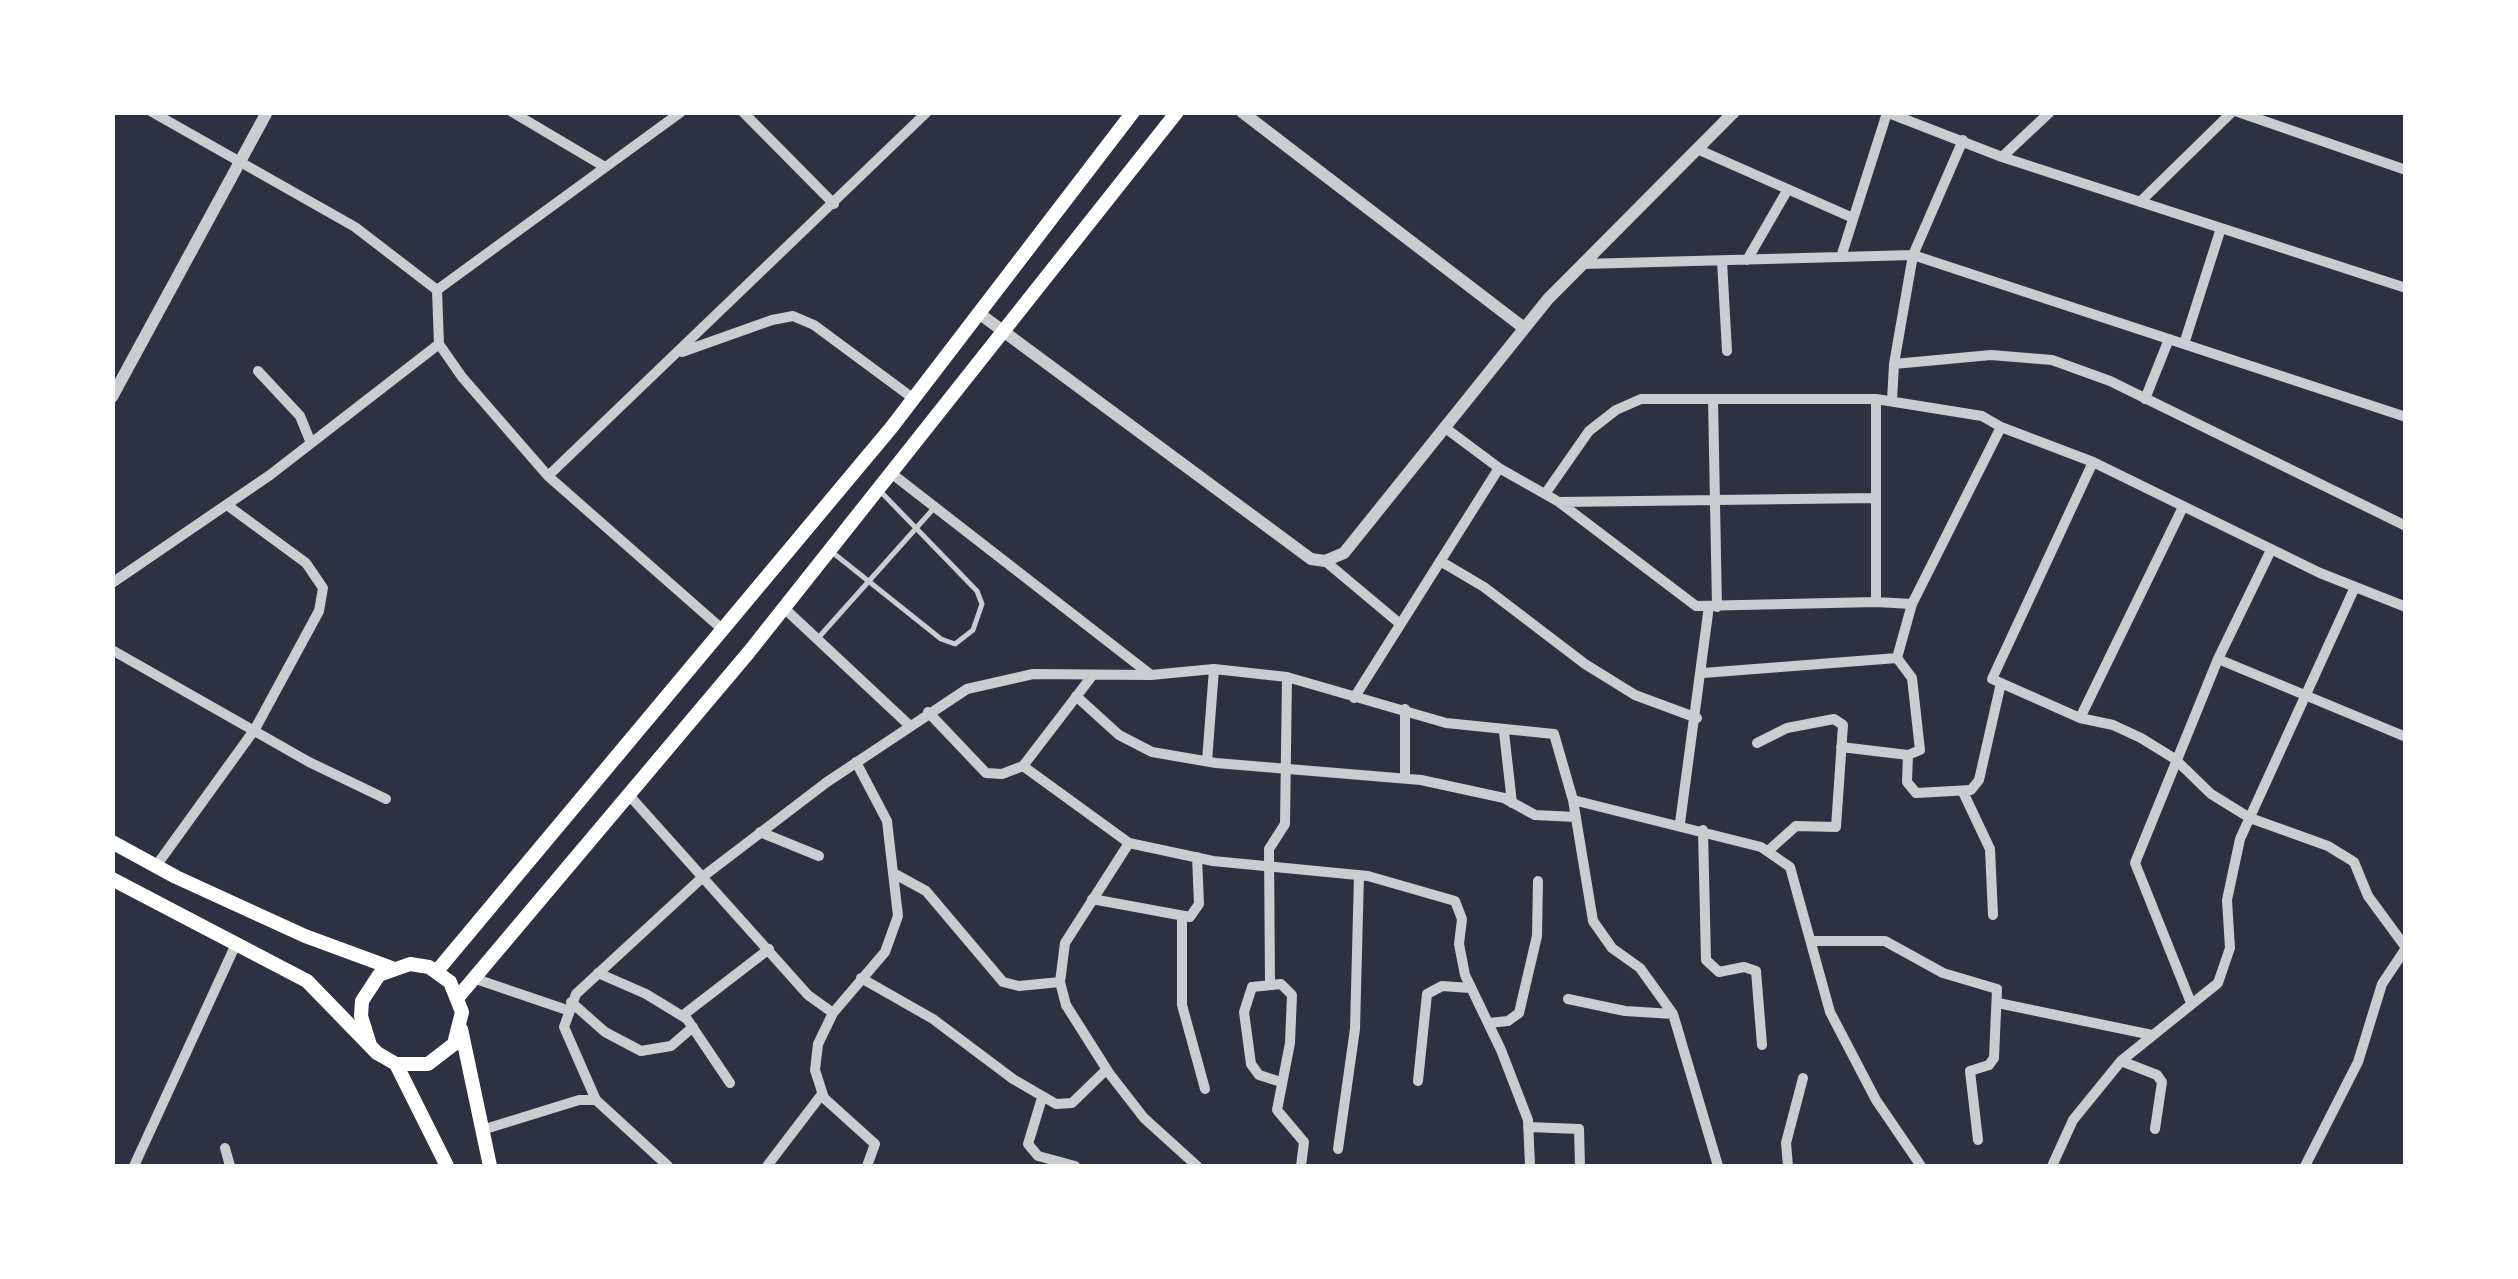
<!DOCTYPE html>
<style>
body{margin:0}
#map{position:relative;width:2518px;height:1279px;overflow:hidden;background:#2d3142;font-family:Lato,sans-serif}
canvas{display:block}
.frame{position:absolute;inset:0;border:115px solid #fff;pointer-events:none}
</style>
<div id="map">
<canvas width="2518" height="1279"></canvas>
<div class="frame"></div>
</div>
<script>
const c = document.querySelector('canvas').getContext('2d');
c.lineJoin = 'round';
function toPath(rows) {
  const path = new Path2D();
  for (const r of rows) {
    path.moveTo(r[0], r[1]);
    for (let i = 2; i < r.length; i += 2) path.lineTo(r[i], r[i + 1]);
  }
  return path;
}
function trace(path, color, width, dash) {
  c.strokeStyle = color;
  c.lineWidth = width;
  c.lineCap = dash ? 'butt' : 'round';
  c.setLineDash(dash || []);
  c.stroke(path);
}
const service = toPath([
 [832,552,941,639,955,644,973,630,982,604,977,591,880,491],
 [819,637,935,507]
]);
const minor = toPath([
 [152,112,355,227,437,290,681,112],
 [512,112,605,167],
 [743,112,834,204],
 [1886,112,2002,157,2050,112],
 [2238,112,2406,170],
 [1697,149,1853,218],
 [2002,157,2406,288],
 [2140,202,2232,112],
 [1841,257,1887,113],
 [1747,260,1788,189],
 [1722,261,1727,351],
 [1583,264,1913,255,1963,140],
 [437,290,439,344,462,377,548,476,722,629],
 [2184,344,2221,228],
 [682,352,772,320,793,316,814,325,914,399],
 [258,371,300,416,311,443],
 [1713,399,1717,607],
 [1876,399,1982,416,2001,427],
 [2145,399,2169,339],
 [1892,401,1894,364],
 [2406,417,1913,255,1894,364,1991,355,2052,360,2110,381,2406,526],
 [1444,427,1499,468,1559,502,1696,606,1876,602,1876,399,1641,399,1616,410,1589,431,1545,494],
 [2093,462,1992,679,2080,718,2113,725,2141,738,2175,759,2211,794,2250,818,2328,846,2354,862,2368,896,2404,945],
 [891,473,1151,675],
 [548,476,927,112],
 [1560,502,1874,498],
 [1325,561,1399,623],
 [1440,561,1484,587,1585,664,1635,695,1697,718],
 [112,583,270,475,439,344],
 [1876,602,1912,604,2001,427,2093,462,2320,573,2406,607],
 [784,608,909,725],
 [112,650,309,762,386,799],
 [2218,659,2406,737],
 [1703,673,1897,658,1912,604],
 [1092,676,1023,766,1129,843,1213,861,1368,876,1455,901,1462,919,1459,944,1465,975,1501,1050,1528,1120,1530,1166],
 [1076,696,1119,735,1152,752,1216,763,1421,780,1504,798,1535,815,1576,817],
 [1354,698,1499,468],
 [928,712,986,773,1002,774,1023,766],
 [2080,718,2183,507],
 [1504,732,1512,803],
 [1757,743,1787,728,1834,719,1843,725,1836,827,1796,826,1768,851],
 [1841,747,1908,755,1920,750,1912,678,1897,658],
 [1908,755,1907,782,1916,793,1971,790,1979,780,2001,683],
 [1207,761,1214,669],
 [856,762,887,821,898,916,885,952,833,1013,818,1044,815,1070,824,1098,875,1144,867,1166],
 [1405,778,1405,709],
 [1963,792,1990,849,1993,915],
 [628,794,808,995,833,1013],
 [1573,800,1761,847,1790,867,1830,1012,1876,1100,1921,1166],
 [1680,823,1709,606],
 [1703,830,1706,960,1719,972,1744,967,1756,971,1762,1045],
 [760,832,819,856],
 [1129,843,1065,943,1060,982,1066,1005,1109,1073,1144,1118,1197,1166],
 [156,866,255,729,319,611,323,588,306,563,227,505],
 [895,874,926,891,1003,982,1019,986,1060,982],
 [1092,899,1190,917,1199,904,1197,857],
 [1182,917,1182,1005,1205,1089],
 [1814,941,1885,941,1943,973,1997,989,1994,1058,1989,1065,1970,1071,1978,1140],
 [598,973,646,994,687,1019,730,1083],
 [473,978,567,1010],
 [861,978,933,1019,1013,1079,1056,1104,1072,1103,1106,1070],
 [1270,984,1269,849,1285,824,1287,677],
 [1568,999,1625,1011,1673,1014],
 [571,1002,605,1032,641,1051,671,1046,693,1027],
 [1998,1003,2152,1035],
 [2191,1003,2135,863,2218,659,2271,550],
 [682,1016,769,949],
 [1489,1023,1508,1021,1519,1013,1537,936,1538,881],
 [2121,1061,2157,1075,2162,1082,2155,1129],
 [1418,1081,1427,994,1442,986,1470,988],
 [1281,1082,1259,1075,1251,1064,1244,1012,1252,987,1281,984,1292,995,1290,1043,1277,1110,1304,1142,1301,1166],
 [1042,1098,1028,1144,1038,1156,1075,1166],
 [596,1100,564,1027,576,994,705,875,827,782,967,689,1033,674,1151,675,1214,669,1287,677,1446,723,1554,734,1573,800,1593,921,1612,948,1640,968,1673,1014,1718,1166],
 [1528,1127,1579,1129,1580,1166],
 [482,1130,579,1100,596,1100,668,1166],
 [225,1148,230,1166],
 [1338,1149,1355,1029,1359,875],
 [134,1166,236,944],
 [767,1166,822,1094],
 [1788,1166,1786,1143,1803,1078],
 [2052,1166,2073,1120,2121,1061,2218,983,2230,948,2227,900,2240,839,2355,587],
 [2305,1166,2358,1062,2382,984,2406,948]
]);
const tertiary = toPath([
 [1242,112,1524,328],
 [980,314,1311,559,1325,561,1344,553,1548,299,1734,112],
 [112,397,267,112]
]);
const secondary = toPath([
 [112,842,176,877,305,936,392,968],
 [112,879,307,981,377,1053,396,1064,428,1064,454,1044,462,1012,450,982,429,967,410,964,379,975,362,1001,361,1016,370,1045],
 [437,971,891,428,1133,112],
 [459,996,749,652,1177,112],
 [461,1029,490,1166],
 [396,1064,447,1166]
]);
trace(service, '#caccd0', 5);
trace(minor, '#caccd0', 10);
trace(tertiary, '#caccd0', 12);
trace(secondary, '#fff', 14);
</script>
